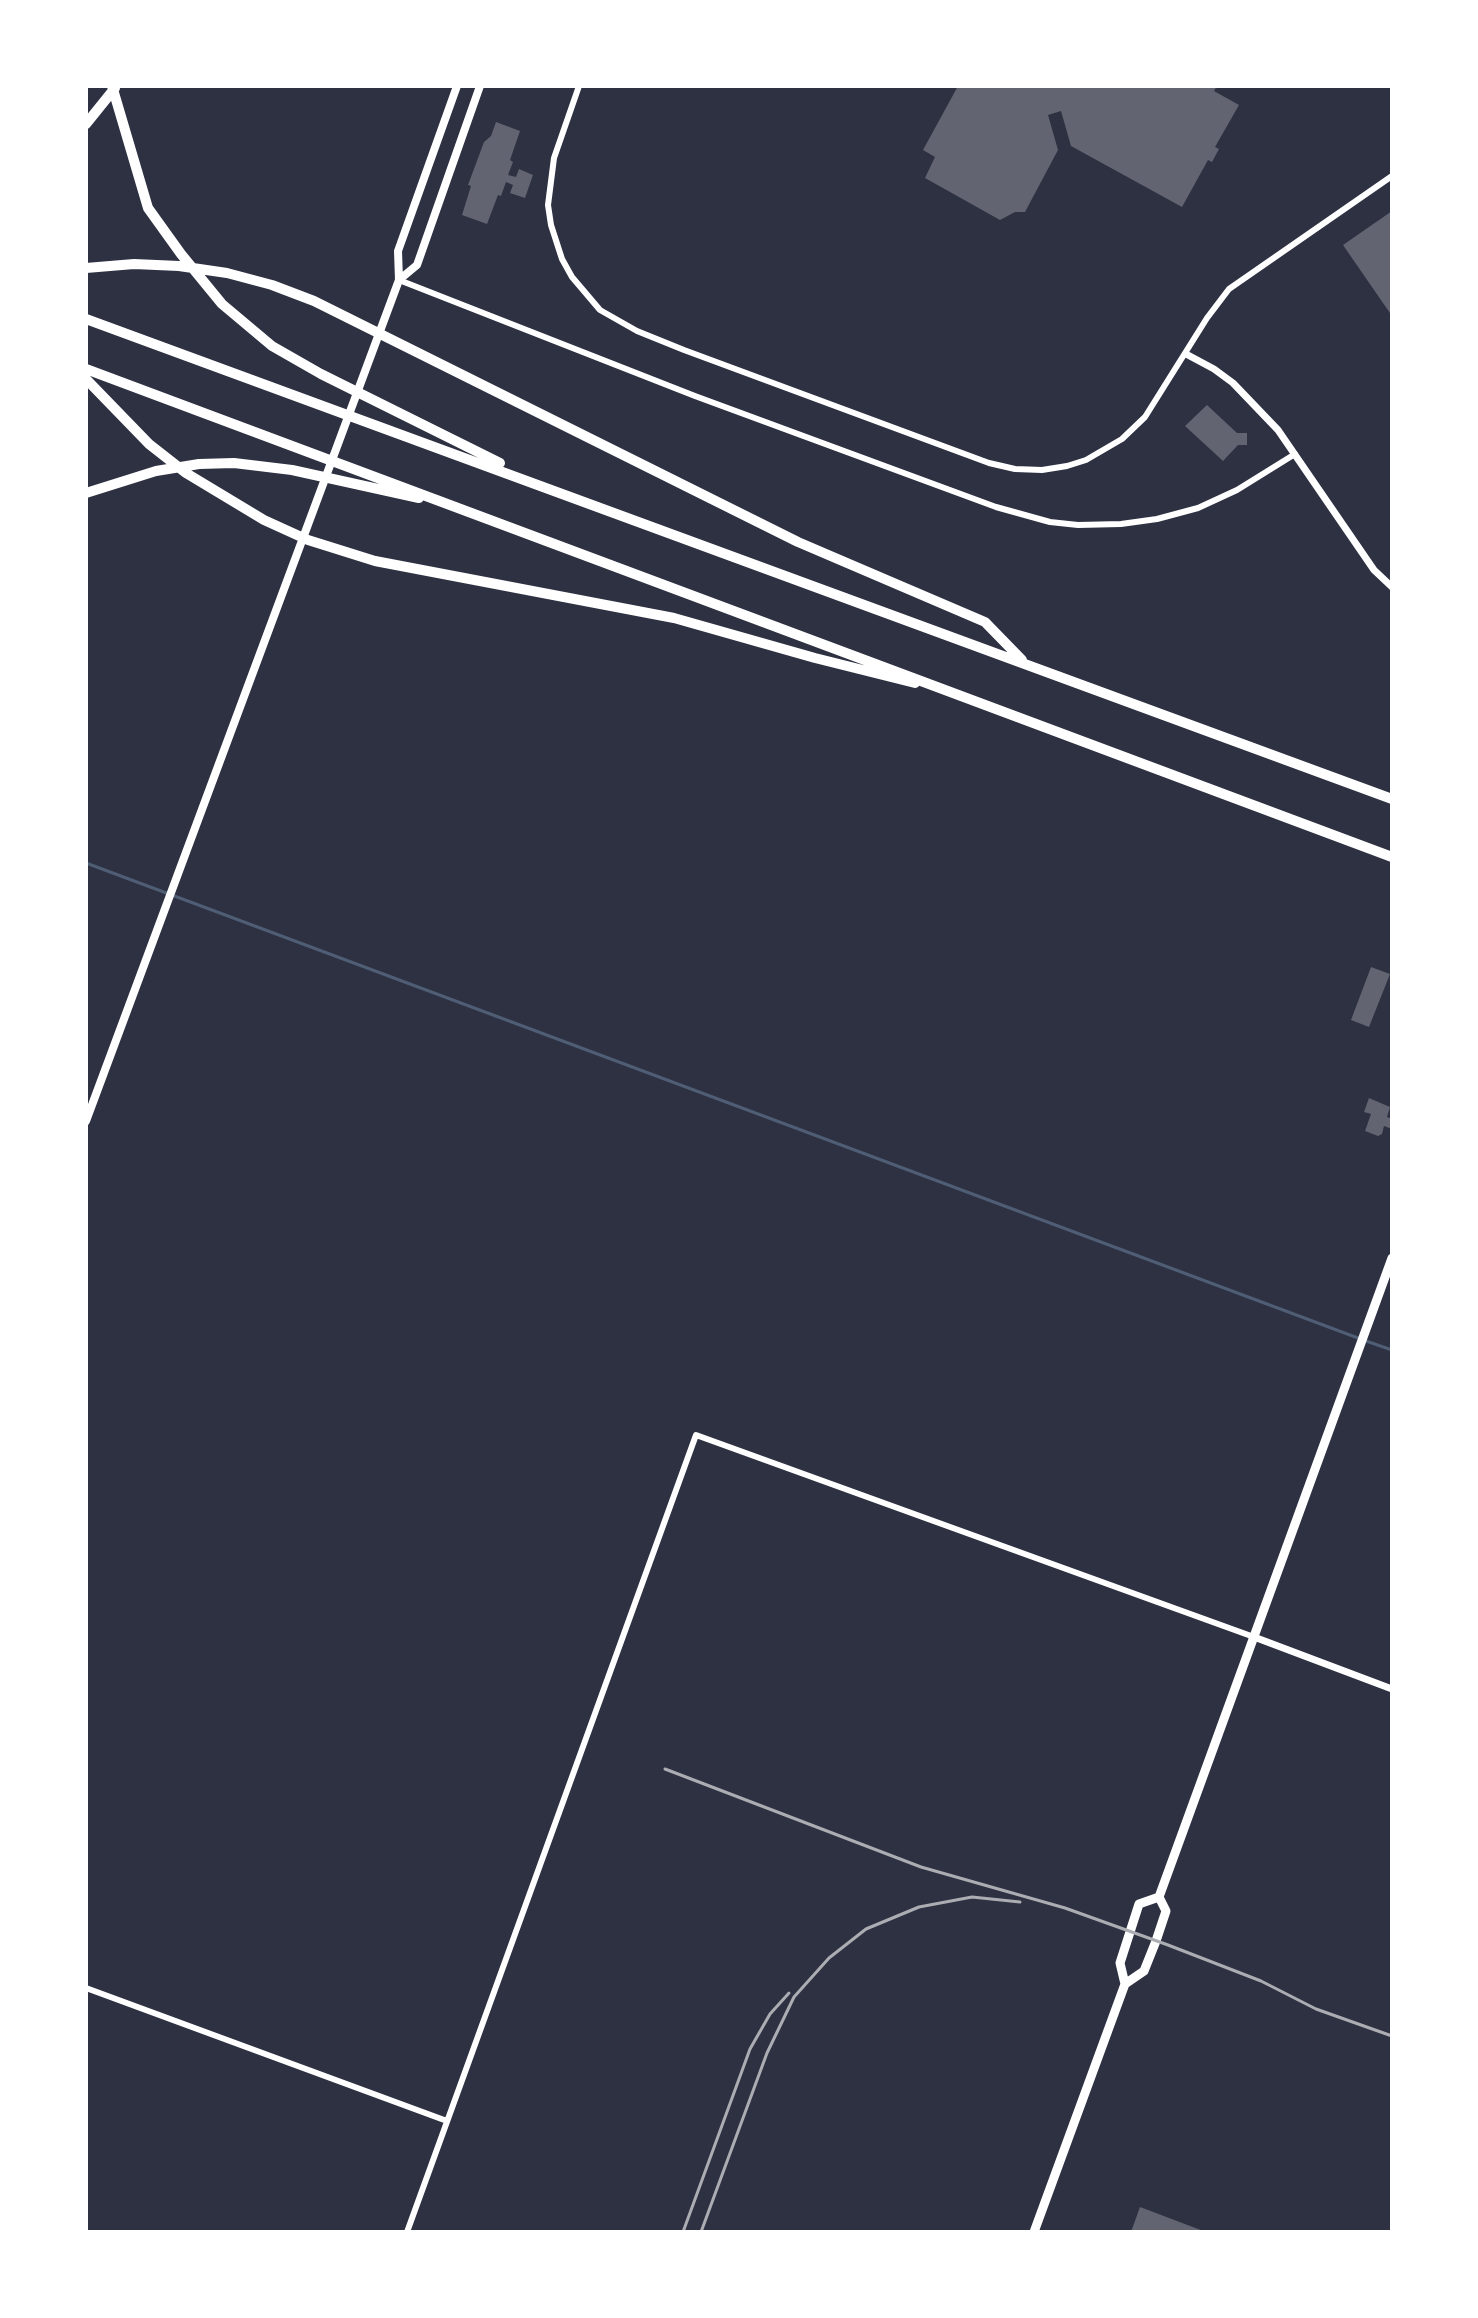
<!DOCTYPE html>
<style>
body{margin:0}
#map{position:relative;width:1478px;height:2318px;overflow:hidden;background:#2d3142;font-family:"Roboto Condensed",sans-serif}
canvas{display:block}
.frame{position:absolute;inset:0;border:88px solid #fff;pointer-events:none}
</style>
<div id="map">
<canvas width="1478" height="2318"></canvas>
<div class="frame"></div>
</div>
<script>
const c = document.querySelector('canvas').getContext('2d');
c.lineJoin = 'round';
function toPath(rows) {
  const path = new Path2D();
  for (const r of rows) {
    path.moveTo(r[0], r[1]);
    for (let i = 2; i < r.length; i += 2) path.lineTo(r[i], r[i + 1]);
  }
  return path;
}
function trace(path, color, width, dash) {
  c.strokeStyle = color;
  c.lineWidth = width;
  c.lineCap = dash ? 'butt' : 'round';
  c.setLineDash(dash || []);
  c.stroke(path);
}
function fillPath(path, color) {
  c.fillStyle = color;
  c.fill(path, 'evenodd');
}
const stream = toPath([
 [86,863,1358,1338],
 [1366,1341,1392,1350]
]);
const building = toPath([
 [958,86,1217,86,1214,91,1239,105,1215,147,1219,149,1212,162,1208,160,1182,207,1071,146,1061,111,1048,115,1058,150,1025,212,1015,212,1000,220,925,178,935,157,923,150],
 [496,122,520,131,510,160,513,162,508,175,516,177,519,169,533,175,525,198,510,193,513,185,506,182,501,196,498,195,487,224,462,215,471,186,468,185,484,142,491,136],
 [1392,211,1392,316,1343,245],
 [1207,405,1237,433,1247,433,1247,445,1238,445,1223,461,1185,426],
 [1371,967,1390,974,1369,1027,1351,1020],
 [1369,1098,1390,1107,1387,1117,1392,1119,1392,1129,1384,1126,1382,1134,1378,1136,1365,1131,1371,1114,1364,1112],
 [1140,2207,1206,2232,1131,2232]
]);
const minor = toPath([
 [579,86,554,158,548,205,551,225,562,259,572,277,600,310,637,331,684,350,989,463,1015,469,1042,470,1067,466,1086,460,1122,439,1145,417,1207,318,1229,289,1392,176],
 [399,280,695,396,996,507,1050,522,1078,525,1121,524,1157,519,1198,508,1237,490,1295,454],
 [86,1988,447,2121],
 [407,2232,696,1435,1254,1637]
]);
const tertiary = toPath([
 [1186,354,1214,369,1233,383,1278,430,1374,570,1392,587],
 [1254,1637,1392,1689]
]);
const secondary = toPath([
 [399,280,417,265,480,86],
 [86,1121,399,280,398,251,457,86]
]);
const primary = toPath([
 [1125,1984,1144,1971,1156,1941,1166,1911,1159,1897,1392,1258],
 [1034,2232,1125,1984,1120,1963,1139,1904,1159,1897]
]);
const motorway = toPath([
 [112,86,148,208,181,254,222,304,272,346,321,374,500,463],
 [86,124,115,88],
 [86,268,134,264,179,266,227,273,272,285,314,301,798,542,985,622,1022,660],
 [86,319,1392,799],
 [86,369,1392,857],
 [86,379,149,444,186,473,264,520,308,540,375,561,674,618,815,658,915,683],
 [86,493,156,471,199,464,234,463,292,470,419,498]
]);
const rail = toPath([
 [665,1769,921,1867,1065,1908,1168,1945,1261,1981,1316,2009,1392,2036],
 [683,2232,750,2049,770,2014,789,1993],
 [701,2232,767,2053,794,1997,829,1958,866,1929,919,1907,972,1897,1020,1902]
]);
trace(stream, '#4f5d75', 3);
fillPath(building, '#626471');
trace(minor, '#fff', 6);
trace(tertiary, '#fff', 7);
trace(secondary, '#fff', 8);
trace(primary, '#fff', 9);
trace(motorway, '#fff', 10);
trace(rail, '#abadb3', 3);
</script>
